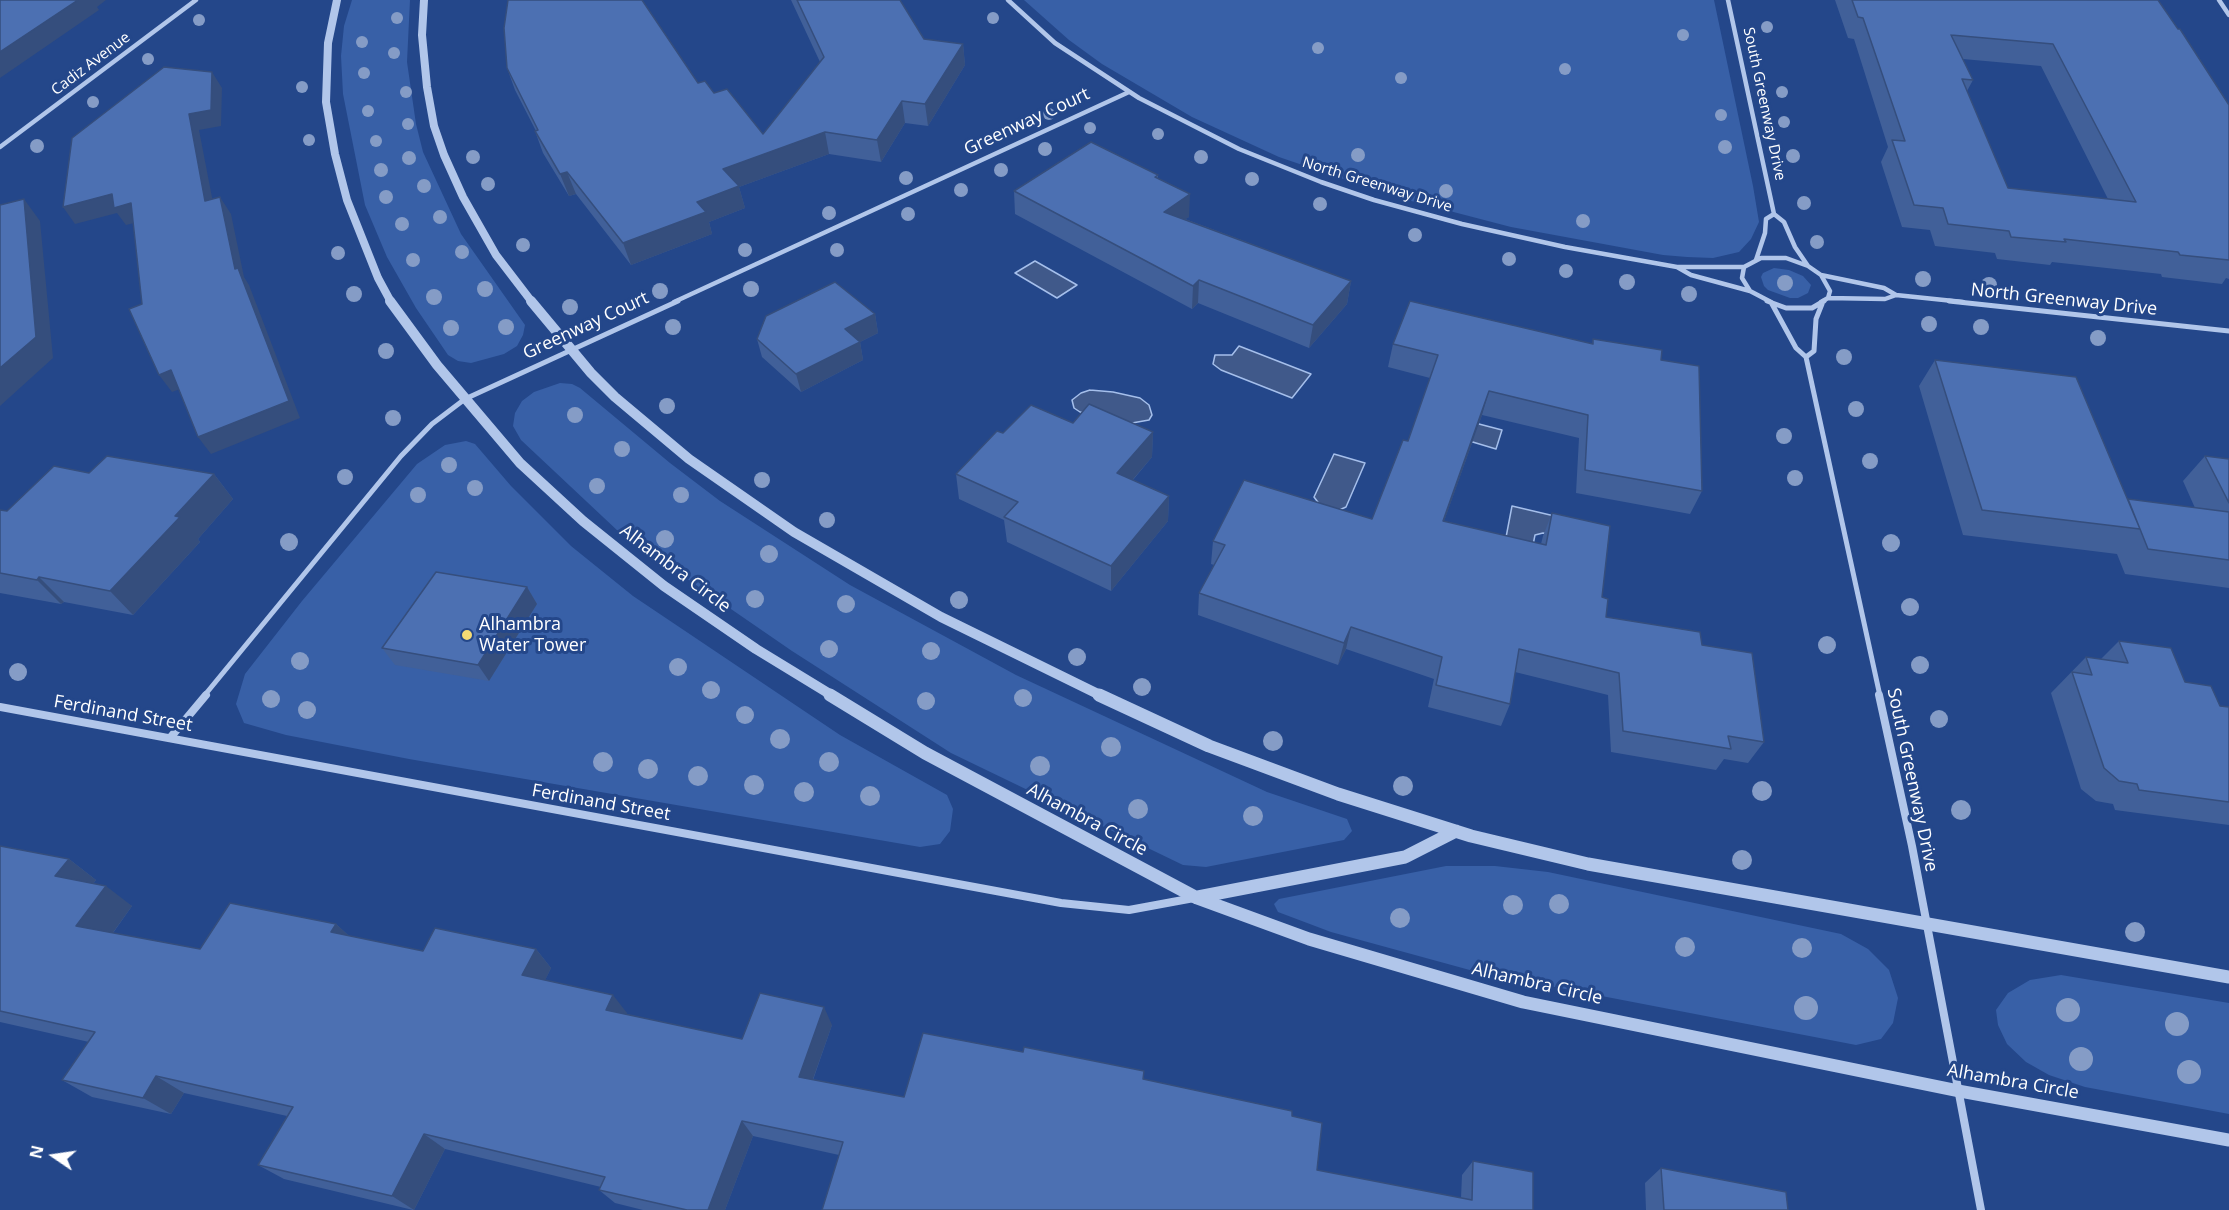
<!DOCTYPE html>
<style>
body{margin:0}
#map{position:relative;width:2229px;height:1210px;overflow:hidden;background:#24478a;font-family:"Open Sans",sans-serif}
canvas{display:block}
.north{position:absolute;left:24px;top:1126px;width:60px;height:60px;-webkit-text-stroke:4px #24478a;paint-order:stroke;rotate:283deg;font-size:16px;font-weight:700;line-height:24px;text-align:center;color:#fff}
.north::after{content:'';display:block;margin:auto;width:21px;height:27px;background:#fff;clip-path:polygon(50% 0,100% 100%,50% 72%,0 100%)}
</style>
<div id="map">
<canvas width="2229" height="1210"></canvas>
<div class="north">N</div>
</div>
<script>
const c = document.querySelector('canvas').getContext('2d');
c.lineJoin = 'round';
function fillPath(path, color) {
  c.fillStyle = color;
  c.fill(path, 'evenodd');
}
function toPath(rows) {
  const path = new Path2D();
  for (const r of rows) {
    path.moveTo(r[0], r[1]);
    for (let i = 2; i < r.length; i += 2) path.lineTo(r[i], r[i + 1]);
  }
  return path;
}
function trace(path, color, width, dash) {
  c.strokeStyle = color;
  c.lineWidth = width;
  c.lineCap = dash ? 'butt' : 'round';
  c.setLineDash(dash || []);
  c.stroke(path);
}
function label(font, color, halo, rows, align = 'center') {
  c.font = font + ' "Open Sans",sans-serif';
  c.lineWidth = 6;
  c.setLineDash([]);
  c.textBaseline = 'middle';
  c.strokeStyle = halo;
  c.fillStyle = color;
  for (const [text, x, y, turn = 0] of rows) {
    c.save();
    c.translate(x, y);
    c.rotate((+turn || 0) * Math.PI / 180);
    c.textAlign = isNaN(turn) ? turn : align;
    if (halo) c.strokeText(text, 0, 0);
    c.fillText(text, 0, 0);
    c.restore();
  }
}
const green = toPath([
 [352,0,410,0,407,62,416,124,423,152,461,234,525,325,523,335,517,346,504,354,471,363,458,361,448,355,416,308,387,257,365,205,343,94,341,56,344,26],
 [1024,0,1714,0,1753,186,1759,222,1751,239,1739,252,1713,258,1687,257,1663,255,1511,227,1396,197,1279,157,1192,117,1102,64,1069,40],
 [1774,268,1789,270,1803,276,1811,285,1808,293,1798,298,1790,298,1768,290,1764,286,1761,277,1763,273],
 [560,383,572,384,580,388,670,463,720,501,850,585,1016,675,1267,792,1347,819,1352,831,1344,840,1206,867,1183,865,951,753,792,651,619,532,521,440,513,426,515,413,522,401,534,392],
 [466,441,475,444,511,486,571,546,633,596,840,735,947,795,953,809,950,831,940,844,920,847,409,759,286,735,244,723,236,704,245,674,302,601,417,464,445,445],
 [1446,866,1495,866,1548,872,1841,934,1868,949,1889,970,1898,998,1893,1023,1881,1039,1856,1045,1477,972,1331,932,1278,912,1274,904,1279,899],
 [2061,975,2229,1003,2229,1114,2085,1087,2049,1075,2026,1062,2007,1044,1998,1025,1996,1010,2008,993,2030,980]
]);
const water = toPath([
 [1035,261,1077,285,1057,298,1015,273,1035,261],
 [1239,346,1311,374,1292,398,1221,370,1213,364,1215,355,1232,355,1239,346],
 [1090,390,1113,392,1140,398,1149,405,1152,415,1149,420,1132,423,1080,412,1074,408,1072,400,1081,393,1090,390],
 [1452,417,1502,430,1496,449,1466,440,1452,417],
 [1334,454,1365,463,1346,507,1337,511,1320,505,1314,497,1334,454],
 [1512,506,1563,518,1560,537,1543,533,1535,535,1530,560,1503,553,1512,506]
]);
const minorFar2 = toPath([
 [1008,0,1055,43,1139,98,1239,149,1321,182,1374,200,1462,224,1565,247,1677,267,1744,267],
 [1728,0,1774,214,1784,222,1795,247,1808,266],
 [2219,0,2229,15],
 [0,147,196,0],
 [1756,260,1765,233,1766,219,1774,214],
 [1808,266,1821,275,1830,291,1828,298,1821,302],
 [1677,267,1691,275,1750,291],
 [1821,275,1884,288,1896,295,1963,302],
 [1828,298,1885,299,1896,295],
 [674,302,1129,92],
 [1771,302,1750,291,1742,278,1744,267,1761,258,1786,258,1808,266]
]);
const minorFar1 = toPath([
 [1767,301,1786,308,1812,308,1824,301],
 [1949,301,2229,331],
 [1772,304,1796,348,1806,357,1880,696],
 [1806,357,1814,351,1816,319,1822,304],
 [204,696,401,456,432,424,465,399,678,301]
]);
const minor = toPath([
 [1879,695,1912,846,1981,1210],
 [0,707,1061,903,1129,910,1194,898],
 [170,738,206,695]
]);
const tertiaryFar2 = toPath([
 [337,0,328,43,326,102,335,154,347,200,378,278,391,302],
 [424,0,422,35,427,87,434,126,444,155,463,197,496,255,532,302]
]);
const tertiaryFar1 = toPath([
 [390,301,437,365,520,463,583,521,664,586,756,649,833,696],
 [531,301,591,373,615,397,689,459,794,532,941,617,1102,696]
]);
const tertiary = toPath([
 [830,695,925,753,1197,898,1309,939,1523,1002,1959,1091,2229,1140],
 [1099,695,1209,746,1338,794,1471,836,1588,864,2229,977],
 [1198,897,1405,857,1456,831]
]);
const trees = [
 [397,18,6],
 [993,18,6],
 [199,20,6],
 [1767,27,6],
 [1683,35,6],
 [362,42,6],
 [1318,48,6],
 [394,53,6],
 [148,59,6],
 [1565,69,6],
 [364,73,6],
 [1401,78,6],
 [302,87,6],
 [406,92,6],
 [1782,92,6],
 [93,102,6],
 [368,111,6],
 [1049,114,6],
 [1721,115,6],
 [1784,122,6],
 [408,124,6],
 [1090,128,6],
 [1008,132,6],
 [1158,134,6],
 [309,140,6],
 [376,141,6],
 [37,146,7],
 [1725,147,7],
 [1045,149,7],
 [1358,155,7],
 [1793,156,7],
 [473,157,7],
 [1201,157,7],
 [409,158,7],
 [381,170,7],
 [1001,170,7],
 [906,178,7],
 [1252,179,7],
 [488,184,7],
 [424,186,7],
 [961,190,7],
 [1446,191,7],
 [386,197,7],
 [1804,203,7],
 [1320,204,7],
 [829,213,7],
 [908,214,7],
 [440,217,7],
 [1583,221,7],
 [402,224,7],
 [1415,235,7],
 [1817,242,7],
 [523,245,7],
 [745,250,7],
 [837,250,7],
 [462,252,7],
 [338,253,7],
 [1509,259,7],
 [413,260,7],
 [1566,271,7],
 [1923,279,8],
 [1627,282,8],
 [1785,283,8],
 [1989,285,8],
 [485,289,8],
 [751,289,8],
 [660,291,8],
 [354,294,8],
 [1689,294,8],
 [434,297,8],
 [570,307,8],
 [1929,324,8],
 [506,327,8],
 [673,327,8],
 [1981,327,8],
 [451,328,8],
 [2098,338,8],
 [386,351,8],
 [1844,357,8],
 [667,406,8],
 [1856,409,8],
 [575,415,8],
 [393,418,8],
 [1784,436,8],
 [622,449,8],
 [1870,461,8],
 [449,465,8],
 [345,477,8],
 [1795,478,8],
 [762,480,8],
 [597,486,8],
 [475,488,8],
 [418,495,8],
 [681,495,8],
 [827,520,8],
 [665,539,9],
 [289,542,9],
 [1891,543,9],
 [769,554,9],
 [755,599,9],
 [959,600,9],
 [846,604,9],
 [1910,607,9],
 [1827,645,9],
 [829,649,9],
 [931,651,9],
 [1077,657,9],
 [300,661,9],
 [1920,665,9],
 [678,667,9],
 [18,672,9],
 [1142,687,9],
 [711,690,9],
 [1023,698,9],
 [271,699,9],
 [926,701,9],
 [307,710,9],
 [745,715,9],
 [1939,719,9],
 [780,739,10],
 [1273,741,10],
 [1111,747,10],
 [603,762,10],
 [829,762,10],
 [1040,766,10],
 [648,769,10],
 [698,776,10],
 [754,785,10],
 [1403,786,10],
 [1762,791,10],
 [804,792,10],
 [870,796,10],
 [1138,809,10],
 [1961,810,10],
 [1253,816,10],
 [1742,860,10],
 [1559,904,10],
 [1513,905,10],
 [1400,918,10],
 [2135,932,10],
 [1685,947,10],
 [1802,948,10],
 [1806,1008,12],
 [2068,1010,12],
 [2177,1024,12],
 [2081,1059,12],
 [2189,1072,12]
];
const wall = toPath([
 [791,0,900,0,924,39,963,44,965,65,928,126,905,123,881,162,829,154,739,187,745,208,709,222,712,234,631,265,576,194,569,196,543,153,535,131,536,131,515,90,507,68,698,83,714,93,763,134,820,62],
 [1835,0,2158,0,2229,105,2229,279,2226,278,2222,284,2162,277,2161,274,2052,262,2050,265,1997,259,1995,253,1935,246,1930,230,1902,227,1881,162,1888,147,1854,39,1848,38],
 [1963,59,2041,66,2108,199,2008,188,1967,91,1973,80],
 [1158,175,1158,178,1189,217,1185,219,1351,281,1347,304,1309,348,1198,303,1192,309,1015,214,1014,191],
 [875,314,878,333,860,342,863,360,801,392,762,357,757,339],
 [1593,339,1661,360,1702,491,1690,514,1576,493,1579,438,1482,415,1444,521,1541,544,1543,536,1552,513,1602,597,1606,617,1702,645,1764,742,1748,763,1724,759,1716,770,1611,752,1608,695,1515,672,1510,704,1501,726,1428,707,1434,679,1346,649,1338,665,1198,615,1199,593,1214,565,1211,564,1213,541,1372,519,1408,441,1430,378,1388,367,1393,344,1592,344],
 [1935,360,2128,499,2195,508,2183,481,2205,456,2229,459,2229,588,2125,574,2117,554,1963,535,1919,386],
 [1073,423,1153,432,1152,457,1133,480,1169,496,1168,521,1111,591,1007,542,1004,520,959,499,956,474,1003,433],
 [89,473,214,474,233,499,198,539,200,542,133,615,64,602,61,604,0,593,0,510,7,511],
 [527,587,537,604,489,681,395,665,382,648],
 [2119,641,2220,706,2229,707,2229,825,2115,810,2113,804,2096,801,2081,789,2051,693,2086,657,2101,659],
 [0,846,69,859,96,880,93,884,132,906,113,933,200,949,336,924,349,936,423,951,536,949,551,968,545,980,627,1013,626,1014,742,1039,832,1025,813,1080,904,1097,1023,1052,1144,1071,1144,1079,1292,1116,1317,1170,1461,1198,1462,1175,1473,1161,1533,1210,839,1155,753,1136,725,1210,643,1210,615,1203,599,1190,601,1187,445,1149,414,1210,413,1210,284,1179,258,1165,287,1116,184,1093,171,1114,92,1097,62,1080,89,1042,0,1022],
 [1661,1168,1788,1210,1646,1210,1645,1183]
]);
const shadedWall = toPath([
 [78,0,106,0,97,7,99,10,0,78,0,52],
 [963,44,965,65,928,126,925,104],
 [212,72,222,88,221,126,199,130,216,218,205,201,189,114],
 [902,101,905,123,881,162,877,140],
 [825,132,829,154,739,187,745,208,709,222,712,234,631,265,623,243,697,202,723,169],
 [567,172,576,194,569,196,560,174],
 [112,194,131,203,142,221,126,225,117,213,75,224,63,207],
 [1190,194,1189,217,1163,234,1164,212],
 [220,197,231,214,244,277,249,285,300,418,211,454,198,437,235,269],
 [24,199,40,221,53,358,0,406,0,368],
 [1199,280,1198,303,1192,309,1193,286],
 [1351,281,1347,304,1309,348,1313,325],
 [875,314,878,333,848,348,845,329],
 [860,342,863,360,801,392,796,374],
 [171,370,183,388,172,392,159,375],
 [1489,391,1482,415,1436,544,1443,521],
 [1153,432,1152,457,1117,498,1117,473],
 [214,474,233,499,198,539,200,542,133,615,110,591,175,516],
 [1169,496,1168,521,1111,591,1111,566],
 [39,577,64,602,61,604,37,580],
 [527,587,537,604,489,681,478,665],
 [1351,627,1346,649,1338,665,1344,643],
 [69,859,96,880,83,896,55,876],
 [106,886,132,906,104,945,76,926],
 [336,924,357,943,331,932],
 [536,949,551,968,539,993,522,975],
 [613,995,627,1013,620,1028,606,1010],
 [824,1007,832,1025,808,1093,799,1077],
 [156,1076,184,1093,171,1114,143,1098],
 [742,1121,753,1136,725,1210,708,1210],
 [424,1134,445,1149,414,1210,392,1196]
]);
const building = toPath([
 [0,0,78,0,0,52,0,0],
 [508,0,642,0,698,83,705,81,714,93,727,89,763,134,824,57,797,0,900,0,924,39,963,44,925,104,902,101,877,140,825,132,723,169,739,186,697,202,706,212,623,243,567,172,560,174,535,131,538,130,507,68,504,28,508,0],
 [1852,0,2158,0,2178,29,2180,29,2229,105,2229,260,2180,255,2178,252,2064,239,2066,242,2011,237,2009,231,1948,224,1943,208,1914,205,1892,140,1905,141,1863,18,1858,17,1852,0],
 [1951,35,2053,44,2136,202,2008,188,1962,79,1973,80,1951,35],
 [164,67,212,72,211,110,189,114,205,201,220,197,235,269,238,268,289,401,198,437,171,370,159,375,129,309,142,304,131,203,114,208,112,194,63,207,72,138,164,67],
 [1091,142,1158,175,1155,177,1190,194,1164,212,1351,281,1313,325,1199,280,1193,286,1014,191,1091,142],
 [24,199,36,337,0,368,0,205,24,199],
 [835,282,875,314,845,329,860,342,796,374,757,339,766,316,835,282],
 [1410,301,1593,344,1593,339,1662,350,1661,360,1699,366,1702,491,1585,470,1588,415,1489,391,1443,521,1546,545,1552,513,1610,526,1602,597,1608,599,1606,617,1700,632,1702,645,1752,653,1764,742,1728,736,1731,749,1623,731,1619,673,1519,649,1510,704,1436,685,1442,657,1351,627,1344,643,1199,593,1225,545,1213,541,1244,480,1372,519,1403,440,1408,441,1438,355,1393,344,1410,301],
 [1935,360,2076,377,2140,529,1982,510,1935,360],
 [1089,404,1153,432,1117,473,1169,496,1111,566,1004,517,1018,502,956,474,997,431,1003,433,1031,405,1073,423,1089,404],
 [107,456,214,474,175,516,180,517,110,591,39,577,37,580,0,573,0,510,7,511,54,466,89,473,107,456],
 [2205,456,2229,459,2229,503,2205,456],
 [2128,499,2229,512,2229,560,2148,549,2128,499],
 [436,572,527,587,478,665,382,648,436,572],
 [2119,641,2171,648,2185,682,2211,686,2220,706,2229,707,2229,802,2139,790,2137,784,2119,781,2104,768,2072,672,2092,675,2086,657,2128,663,2119,641],
 [0,846,69,859,55,876,106,886,76,926,200,949,230,903,336,924,331,932,423,951,435,928,536,949,522,975,613,995,606,1010,742,1039,760,993,824,1007,799,1077,904,1097,923,1033,1023,1052,1024,1047,1144,1071,1143,1079,1292,1111,1292,1116,1322,1123,1317,1170,1472,1200,1473,1161,1533,1172,1533,1210,822,1210,843,1142,742,1121,708,1210,687,1210,599,1190,605,1177,424,1134,392,1196,258,1165,293,1107,156,1076,143,1098,62,1080,95,1032,0,1011,0,846],
 [1661,1168,1786,1192,1788,1210,1664,1210,1661,1168]
]);
const markers = [
 [467,635,6,"#f5db74"]
];
const farStreetnames = [
 ["Cadiz Avenue",91,64,-37],
 ["South Greenway Drive",1764,104,78],
 ["North Greenway Drive",1377,185,17]
];
const streetNames = [
 ["Greenway Court",1027,122,-25],
 ["North Greenway Drive",2064,300,6],
 ["Greenway Court",586,326,-25],
 ["Alhambra Circle",675,569,37],
 ["Ferdinand Street",123,714,10],
 ["South Greenway Drive",1912,780,78],
 ["Ferdinand Street",601,803,10],
 ["Alhambra Circle",1087,820,28],
 ["Alhambra Circle",1537,984,13],
 ["Alhambra Circle",2013,1082,10]
];
const poiNames = [
 ["Alhambra",479,625],
 ["Water Tower",479,646]
];
fillPath(green, '#3860a7');
fillPath(water, '#40598a');
trace(water, '#a5bfeb', 1.5);
trace(minorFar2, '#b1c6ea', 4.5);
trace(minorFar1, '#b1c6ea', 5);
trace(minor, '#b1c6ea', 8);
trace(tertiaryFar2, '#b1c6ea', 8);
trace(tertiaryFar1, '#b1c6ea', 10);
trace(tertiary, '#b1c6ea', 13);
c.fillStyle = '#859cc6';
for (const [x, y, r] of trees) {
  c.beginPath();
  c.arc(x, y, r, 0, 2 * Math.PI);
  c.fill();
}
fillPath(wall, '#416099');
fillPath(shadedWall, '#354e7d');
fillPath(building, '#4c70b2');
trace(building, '#354e7d', 1.5);
for (const [x, y, r, color] of markers) {
  const dot = new Path2D();
  dot.arc(x, y, r, 0, 2 * Math.PI);
  c.fillStyle = color;
  c.fill(dot);
  trace(dot, '#24478a', 2);
}
label('15px', '#fff', '#24478a', farStreetnames);
label('18px', '#fff', '#24478a', streetNames);
label('18px', '#fff', '#24478a', poiNames, 'left');
</script>
